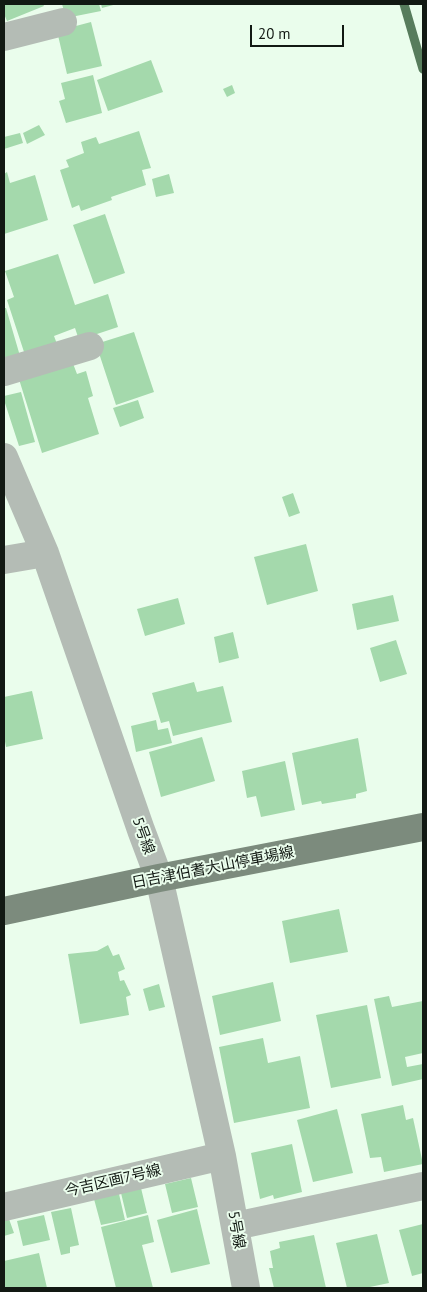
<!DOCTYPE html>
<meta charset="utf-8">
<style>
body{margin:0}
#map{position:relative;width:427px;height:1292px;overflow:hidden;background:#eafdec;font-family:"PT Sans",sans-serif}
canvas{display:block}
.frame{position:absolute;inset:0;border:5px solid #121913;pointer-events:none}
.scale{position:absolute;left:250px;top:25px;width:94px;height:22px;box-sizing:border-box;border:2px solid #121913;border-top:0;padding-left:6px;font-size:15px;line-height:18px;white-space:nowrap;color:#121913;-webkit-text-stroke:4px #eafdec;paint-order:stroke}
</style>
<div id="map">
<canvas width="427" height="1292"></canvas>
<div class="frame"></div>
<div class="scale">20 m</div>
</div>
<script>
const c = document.querySelector('canvas').getContext('2d');
c.lineJoin = 'round';
function toPath(rows) {
  const path = new Path2D();
  for (const r of rows) {
    path.moveTo(r[0], r[1]);
    for (let i = 2; i < r.length; i += 2) path.lineTo(r[i], r[i + 1]);
  }
  return path;
}
function trace(path, color, width, dash) {
  c.strokeStyle = color;
  c.lineWidth = width;
  c.lineCap = dash ? 'butt' : 'round';
  c.setLineDash(dash || []);
  c.stroke(path);
}
function fillPath(path, color) {
  c.fillStyle = color;
  c.fill(path, 'evenodd');
}
function label(font, color, halo, rows, align = 'center') {
  c.font = font + ' "PT Sans","Noto Sans JP",sans-serif';
  c.lineWidth = 4;
  c.setLineDash([]);
  c.textBaseline = 'middle';
  c.strokeStyle = halo;
  c.fillStyle = color;
  for (const [text, x, y, turn = 0] of rows) {
    c.save();
    c.translate(x, y);
    c.rotate((+turn || 0) * Math.PI / 180);
    c.textAlign = isNaN(turn) ? turn : align;
    if (halo) c.strokeText(text, 0, 0);
    c.fillText(text, 0, 0);
    c.restore();
  }
}
const stream = toPath([
 [404,4,423,69]
]);
const building = toPath([
 [4,4,43,4,44,6,7,21,4,14],
 [62,4,99,4,101,11,66,18],
 [101,4,117,4,102,8],
 [91,22,102,66,67,74,57,31],
 [151,60,163,92,108,111,97,80],
 [93,75,102,113,66,123,59,101,65,99,61,83],
 [232,85,235,93,227,97,223,89],
 [39,125,45,135,27,144,23,133],
 [139,131,151,168,142,170,146,185,111,197,112,200,81,211,79,205,72,208,60,170,69,167,66,160,84,153,81,142,96,137,99,144],
 [20,133,23,143,4,149,4,137],
 [7,172,10,183,35,175,48,220,4,234,4,174],
 [169,174,174,193,156,197,152,179],
 [105,214,125,273,94,284,73,225],
 [58,254,75,305,108,294,118,327,79,340,75,328,54,336,57,344,25,355,7,300,14,297,5,271],
 [4,308,6,308,20,356,4,361],
 [134,332,154,392,116,405,96,344],
 [72,361,77,374,86,371,93,396,88,398,99,434,42,453,18,376],
 [21,392,35,442,19,446,4,400,4,396],
 [138,400,144,418,120,427,113,408],
 [293,493,300,513,289,517,282,497],
 [306,544,318,591,267,605,254,557],
 [393,595,399,621,357,630,352,604],
 [178,598,185,624,145,636,137,609],
 [233,632,239,658,219,663,214,637],
 [396,640,407,674,380,682,370,648],
 [194,682,197,692,223,686,232,722,173,736,169,721,161,723,152,693],
 [32,691,43,739,6,747,4,736,4,697],
 [156,720,158,730,168,728,172,743,136,752,131,726],
 [202,737,215,781,161,797,149,752],
 [358,738,367,791,356,794,356,798,322,804,321,801,302,805,292,753],
 [285,761,295,810,261,817,256,796,247,798,242,771],
 [339,909,348,952,290,963,282,921],
 [108,945,113,956,119,954,125,969,118,972,120,981,124,980,131,995,126,997,129,1015,80,1024,68,954,97,951],
 [273,982,281,1021,220,1035,212,996],
 [159,984,165,1007,149,1011,143,989],
 [389,996,392,1007,423,1001,423,1053,405,1057,407,1067,423,1064,423,1079,392,1086,374,999],
 [367,1005,381,1078,331,1088,316,1015],
 [263,1038,268,1063,300,1056,310,1108,234,1123,219,1047],
 [403,1105,406,1120,413,1118,423,1164,384,1172,381,1157,370,1158,361,1114],
 [337,1109,353,1173,313,1182,297,1120],
 [292,1144,302,1192,274,1199,273,1195,260,1199,251,1153],
 [191,1178,198,1207,172,1213,165,1184],
 [141,1188,147,1213,127,1218,121,1193],
 [119,1194,125,1220,101,1225,94,1199],
 [71,1208,79,1245,70,1247,70,1253,61,1255,51,1212],
 [197,1209,210,1264,171,1273,157,1220],
 [44,1215,50,1240,23,1246,17,1221],
 [148,1215,154,1242,142,1245,153,1288,116,1288,101,1227],
 [9,1219,14,1233,4,1236,4,1221],
 [423,1224,423,1273,412,1276,399,1230],
 [377,1234,389,1283,365,1288,347,1288,336,1243],
 [314,1235,326,1288,274,1288,269,1268,273,1268,270,1251,280,1248,279,1242],
 [39,1253,47,1288,4,1288,4,1261]
]);
const minor = toPath([
 [4,37,63,22],
 [4,372,90,346],
 [4,457,45,553,141,830,159,878,222,1156,246,1288],
 [4,560,45,553],
 [4,1207,222,1156],
 [235,1226,423,1186]
]);
const major = toPath([
 [4,911,159,878,423,827]
]);
const streetNames = [
 ["5号線",143,836,70],
 ["日吉津伯耆大山停車場線",213,868,-11],
 ["今吉区画7号線",113,1181,-13],
 ["5号線",236,1230,80]
];
trace(stream, '#577c5c', 9);
fillPath(building, '#a4d9ac');
trace(minor, '#b4bcb5', 28);
trace(major, '#7c8b7d', 28);
label('15px', '#121913', '#eafdec', streetNames);
</script>
